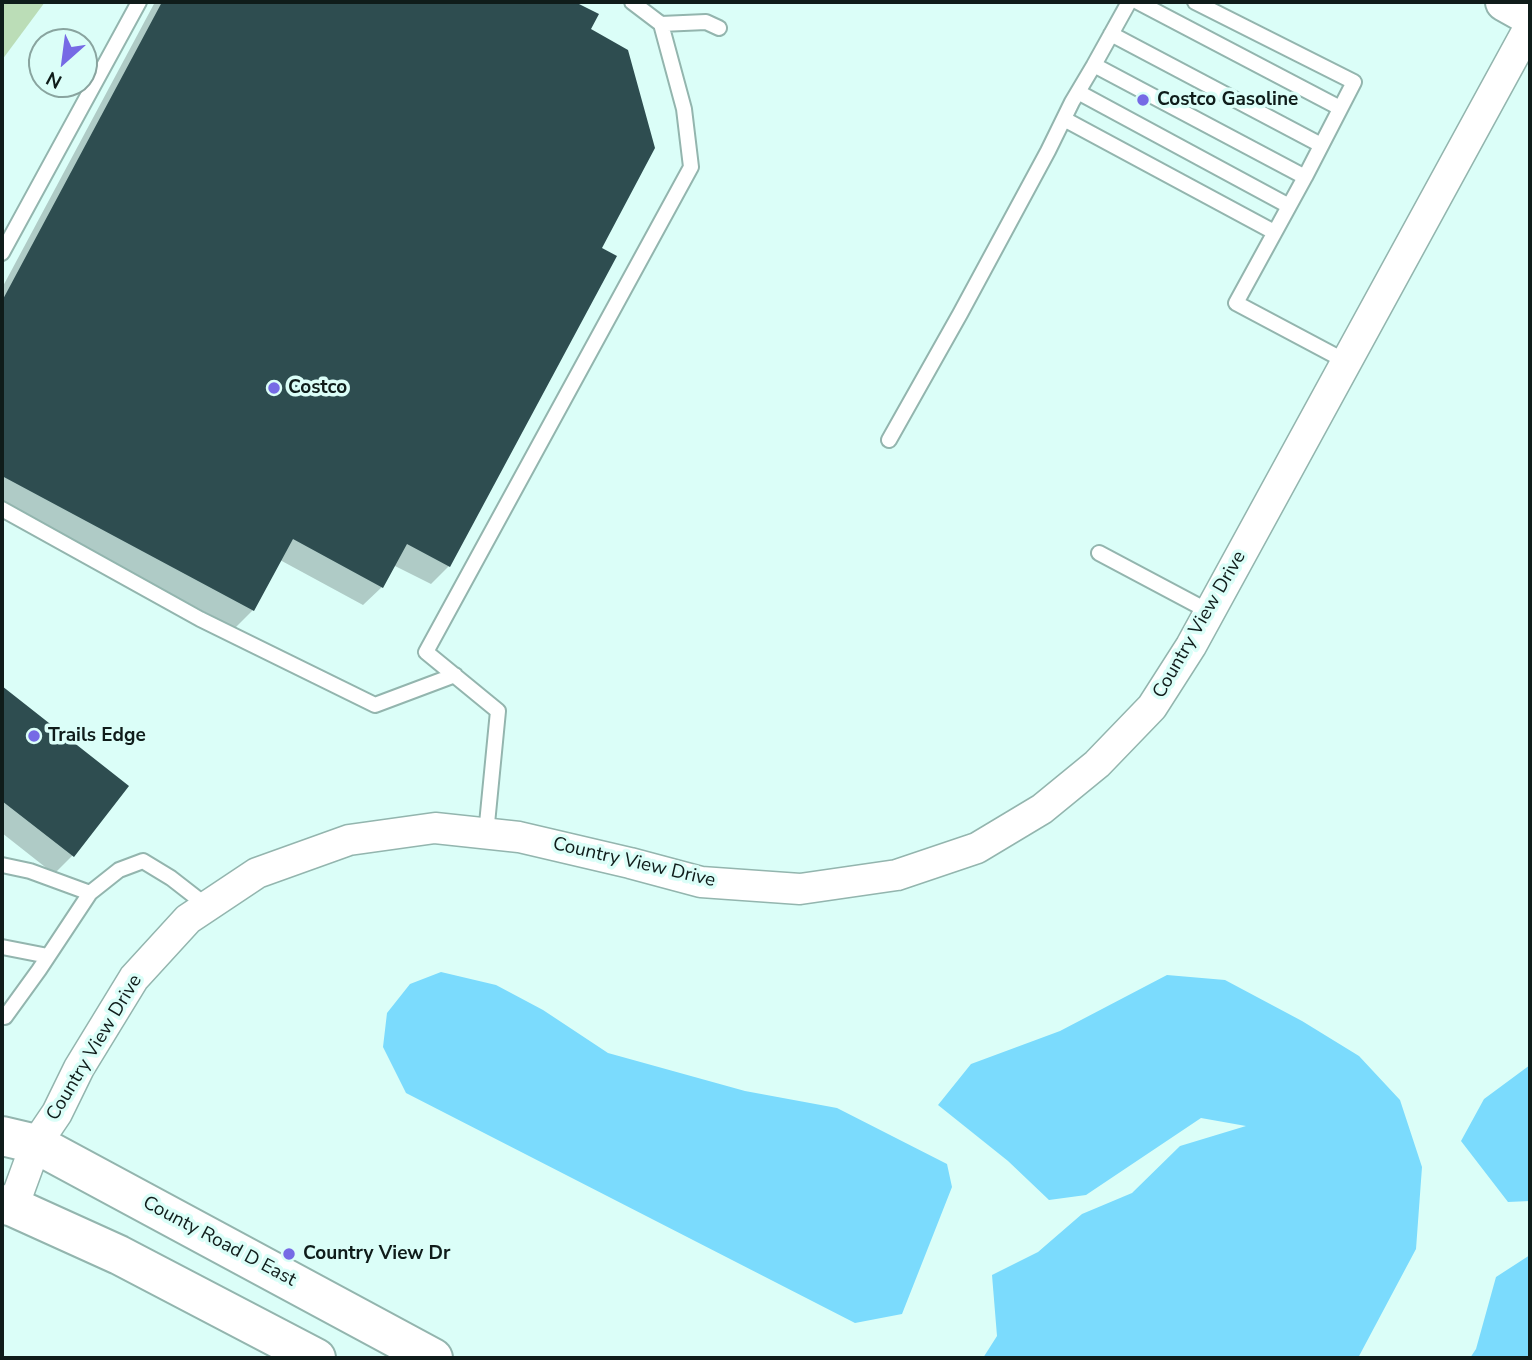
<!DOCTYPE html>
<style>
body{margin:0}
#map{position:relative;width:1532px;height:1360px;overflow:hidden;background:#dbfef8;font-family:"Nunito Sans",sans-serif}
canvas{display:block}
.frame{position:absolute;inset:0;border:4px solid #0f1c1a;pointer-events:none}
.north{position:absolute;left:28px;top:28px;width:70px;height:70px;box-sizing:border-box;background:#dbfef8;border:2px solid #89a49f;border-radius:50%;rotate:208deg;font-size:19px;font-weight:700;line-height:28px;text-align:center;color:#0f1c1a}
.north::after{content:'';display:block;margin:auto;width:24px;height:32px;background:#766ae5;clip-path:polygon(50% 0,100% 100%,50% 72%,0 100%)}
</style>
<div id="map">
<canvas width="1532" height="1360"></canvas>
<div class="frame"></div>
<div class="north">N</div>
</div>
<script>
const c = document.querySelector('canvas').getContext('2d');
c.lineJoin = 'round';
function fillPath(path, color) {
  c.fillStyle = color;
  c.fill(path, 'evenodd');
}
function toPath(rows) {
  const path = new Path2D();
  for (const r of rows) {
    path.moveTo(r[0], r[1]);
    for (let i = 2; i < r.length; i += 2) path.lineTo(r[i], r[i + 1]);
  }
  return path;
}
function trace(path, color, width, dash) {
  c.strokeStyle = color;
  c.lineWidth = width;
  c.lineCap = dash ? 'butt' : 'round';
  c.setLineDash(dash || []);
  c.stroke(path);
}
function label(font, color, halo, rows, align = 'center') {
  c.font = font + ' "Nunito Sans",sans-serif';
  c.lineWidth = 7;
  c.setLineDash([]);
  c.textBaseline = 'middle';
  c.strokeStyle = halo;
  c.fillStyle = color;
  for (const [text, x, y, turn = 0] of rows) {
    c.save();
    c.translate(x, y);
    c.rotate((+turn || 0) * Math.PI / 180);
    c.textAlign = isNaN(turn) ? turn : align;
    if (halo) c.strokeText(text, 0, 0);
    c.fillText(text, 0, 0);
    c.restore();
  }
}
const green = toPath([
 [2,2,45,2,2,60]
]);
const water = toPath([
 [441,972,496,985,543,1010,608,1053,745,1091,837,1108,947,1164,952,1187,902,1314,855,1323,406,1093,383,1047,387,1013,410,984],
 [1167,975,1225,980,1302,1021,1359,1056,1400,1100,1422,1167,1416,1249,1358,1358,983,1358,997,1336,992,1275,1038,1252,1082,1214,1132,1193,1180,1146,1246,1126,1201,1118,1086,1195,1049,1200,1008,1161,938,1105,971,1064,1060,1031],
 [1530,1065,1530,1201,1508,1202,1461,1141,1484,1099],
 [1530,1255,1530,1358,1470,1358,1476,1349,1496,1277]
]);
const shadow = toPath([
 [155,2,571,2,596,15,588,30,599,249,449,566,431,584,393,565,382,587,363,605,280,560,253,610,235,628,2,504,2,288],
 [2,689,127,786,72,856,54,874,2,833]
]);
const building = toPath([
 [162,2,575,2,599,14,591,29,628,50,655,148,602,248,617,256,450,567,407,544,383,588,293,539,254,611,2,476,2,301],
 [2,686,129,786,74,857,2,801]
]);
const lane = toPath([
 [632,2,661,24,706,22,719,28],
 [1138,2,1340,108],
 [1195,2,1354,82,1305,177],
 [1111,34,1321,145],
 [1094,65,1129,2],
 [1078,92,1289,206],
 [1064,119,1274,232],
 [2,253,139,2],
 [889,440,960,314,1048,151,1072,102,1094,65,1305,177,1236,303,1347,362],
 [2,509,200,619,375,705,455,675],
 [1099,553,1210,612],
 [486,834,498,711,426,652,691,167,684,109,661,24],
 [2,865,30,871,90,893],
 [2,947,48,956],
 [2,1017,5,1017,39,970,90,893,119,870,143,861,171,878,207,906]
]);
const street = toPath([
 [13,1207,36,1144,57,1113,79,1068,134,978,188,919,257,873,349,840,435,828,519,837,630,863,701,882,800,889,897,875,977,848,1042,809,1097,764,1152,707,1191,646,1530,26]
]);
const secondary = toPath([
 [1505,2,1530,16],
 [2,1136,36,1144,433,1358],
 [2,1204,13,1207,119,1255,316,1358]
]);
const markers = [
 [1143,100,7,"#766ae5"],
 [274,388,7,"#766ae5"],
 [34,736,7,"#766ae5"],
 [289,1254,7,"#766ae5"]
];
const poiNames = [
 ["Costco Gasoline",1157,100],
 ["Costco",288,388],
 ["Trails Edge",48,736],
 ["Country View Dr",303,1254]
];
const streetNames = [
 ["Country View Drive",1200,625,-60],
 ["Country View Drive",634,863,13],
 ["Country View Drive",95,1048,-59],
 ["County Road D East",219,1242,28]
];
fillPath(green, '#bbddb7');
fillPath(water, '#7bdbfd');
fillPath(shadow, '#0003');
fillPath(building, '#2e4d50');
trace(lane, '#93b5ae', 18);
trace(street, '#93b5ae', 33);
trace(secondary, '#93b5ae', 42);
trace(lane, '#fff', 14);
trace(street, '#fff', 30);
trace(secondary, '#fff', 38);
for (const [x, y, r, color] of markers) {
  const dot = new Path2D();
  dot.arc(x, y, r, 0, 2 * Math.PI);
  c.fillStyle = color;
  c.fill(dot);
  trace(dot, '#dbfef8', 2.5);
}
label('bold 19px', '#0f1c1a', '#dbfef8', poiNames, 'left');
label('19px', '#0f1c1a', '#dbfef8', streetNames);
</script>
